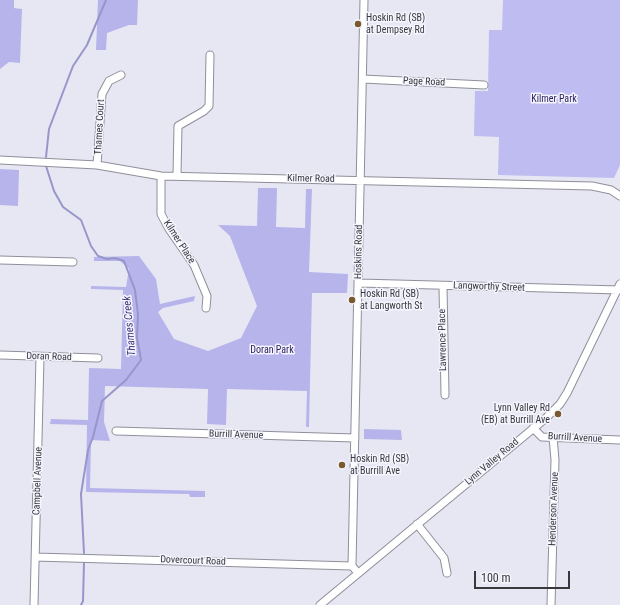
<!DOCTYPE html>
<style>
body{margin:0}
#map{position:relative;width:620px;height:605px;overflow:hidden;background:#e7e7f3;font-family:"Roboto Condensed",sans-serif}
canvas{display:block}
.scale{position:absolute;left:474px;top:571px;width:96px;height:18px;box-sizing:border-box;border:2px solid #38383d;border-top:0;padding-left:5px;font-size:12px;line-height:14px;white-space:nowrap;color:#38383d;-webkit-text-stroke:3px #f5f5ff;paint-order:stroke}
</style>
<div id="map">
<canvas width="620" height="605"></canvas>
<div class="scale">100 m</div>
</div>
<script>
const c = document.querySelector('canvas').getContext('2d');
c.lineJoin = 'round';
function fillPath(path, color) {
  c.fillStyle = color;
  c.fill(path, 'evenodd');
}
function toPath(rows) {
  const path = new Path2D();
  for (const r of rows) {
    path.moveTo(r[0], r[1]);
    for (let i = 2; i < r.length; i += 2) path.lineTo(r[i], r[i + 1]);
  }
  return path;
}
function trace(path, color, width, dash) {
  c.strokeStyle = color;
  c.lineWidth = width;
  c.lineCap = dash ? 'butt' : 'round';
  c.setLineDash(dash || []);
  c.stroke(path);
}
function label(font, color, halo, rows, align = 'center') {
  c.font = font + ' "Roboto Condensed",sans-serif';
  c.lineWidth = 3;
  c.setLineDash([]);
  c.textBaseline = 'middle';
  c.strokeStyle = halo;
  c.fillStyle = color;
  for (const [text, x, y, turn = 0] of rows) {
    c.save();
    c.translate(x, y);
    c.rotate((+turn || 0) * Math.PI / 180);
    c.textAlign = isNaN(turn) ? turn : align;
    if (halo) c.strokeText(text, 0, 0);
    c.fillText(text, 0, 0);
    c.restore();
  }
}
const green = toPath([
 [503,0,620,0,620,165,614,178,498,175,499,137,474,136,475,91,488,91,489,30,502,30]
]);
const forest = toPath([
 [0,0,14,0,14,8,22,9,20,63,9,62,0,69],
 [98,0,138,0,137,25,129,25,107,33,106,50,96,50],
 [0,169,19,170,18,206,0,205],
 [258,188,277,188,276,227,305,228,306,189,312,189,309,272,348,274,347,293,312,293,309,427,306,427,307,391,227,389,226,425,207,424,208,389,105,386,104,422,110,441,91,440,90,488,205,491,205,497,190,497,189,494,86,492,87,425,50,424,51,419,88,420,89,368,121,369,123,290,91,289,91,286,126,287,129,269,120,261,94,261,94,257,139,256,156,279,160,304,195,296,194,301,163,308,158,312,174,339,208,351,241,338,257,306,230,236,218,225,257,226],
 [364,429,401,430,402,440,364,439]
]);
const stream = toPath([
 [46,157,49,129,73,66,87,45,106,0],
 [46,166,54,191,63,207,81,220,91,246,98,256,107,259,115,258,124,261,135,290,138,314,137,338,141,360,126,380,102,401,93,437,88,450,81,494,84,553],
 [81,605,83,601,84,563]
]);
const minor = toPath([
 [363,79,484,85],
 [0,160,97,165,161,176,592,186,611,190,620,196],
 [97,165,102,94,109,81,121,75],
 [161,176,161,214,169,229,194,265,207,296,206,308],
 [177,176,178,126,204,111,209,106,210,55],
 [0,260,73,262],
 [359,283,620,290],
 [443,286,445,395],
 [0,355,98,358],
 [533,428,542,437,620,440],
 [116,431,355,438],
 [417,524,444,558,447,573],
 [35,557,352,566],
 [358,573,352,566,364,0],
 [34,605,40,357],
 [320,605,546,418,560,404,567,393,620,284],
 [551,605,555,460,553,437]
]);
const markers = [
 [358,24,4,"#785a2e"],
 [352,300,4,"#785a2e"],
 [558,414,4,"#785a2e"],
 [342,465,4,"#785a2e"]
];
const poiNames = [
 ["Hoskin Rd (SB)",366,18],
 ["at Dempsey Rd",366,30],
 ["Hoskin Rd (SB)",360,294],
 ["at Langworth St",360,306],
 ["Lynn Valley Rd",550,408,"right"],
 ["(EB) at Burrill Ave",550,420,"right"],
 ["Hoskin Rd (SB)",350,459],
 ["at Burrill Ave",350,471]
];
const streetNames = [
 ["Page Road",424,82,3],
 ["Thames Court",100,127,-87],
 ["Kilmer Road",311,179,1],
 ["Kilmer Place",179,242,57],
 ["Hoskins Road",359,252,-89],
 ["Langworthy Street",489,287,2],
 ["Lawrence Place",443,340,-91],
 ["Doran Road",49,357,2],
 ["Burrill Avenue",236,435,2],
 ["Burrill Avenue",575,438,3],
 ["Lynn Valley Road",492,462,-40],
 ["Campbell Avenue",38,481,-88],
 ["Henderson Avenue",554,509,-88],
 ["Dovercourt Road",193,561,2]
];
const parkNames = [
 ["Kilmer Park",554,99],
 ["Doran Park",272,350]
];
const waterNames = [
 ["Thames Creek",130,326,-95]
];
fillPath(green, '#bebcf0');
fillPath(forest, '#b6b4eb');
trace(stream, '#9795ca', 2);
trace(minor, '#8f8f9a', 9);
trace(minor, '#fff', 7);
for (const [x, y, r, color] of markers) {
  const dot = new Path2D();
  dot.arc(x, y, r, 0, 2 * Math.PI);
  c.fillStyle = color;
  c.fill(dot);
  trace(dot, '#f5f5ff', 1.5);
}
label('10px', '#38383d', '#f5f5ff', poiNames, 'left');
label('10px', '#38383d', '#f5f5ff', streetNames);
label('10px', '#281c5c', '#f5f5ff', parkNames);
label('italic 11px', '#403779', '#f5f5ff', waterNames);
</script>
